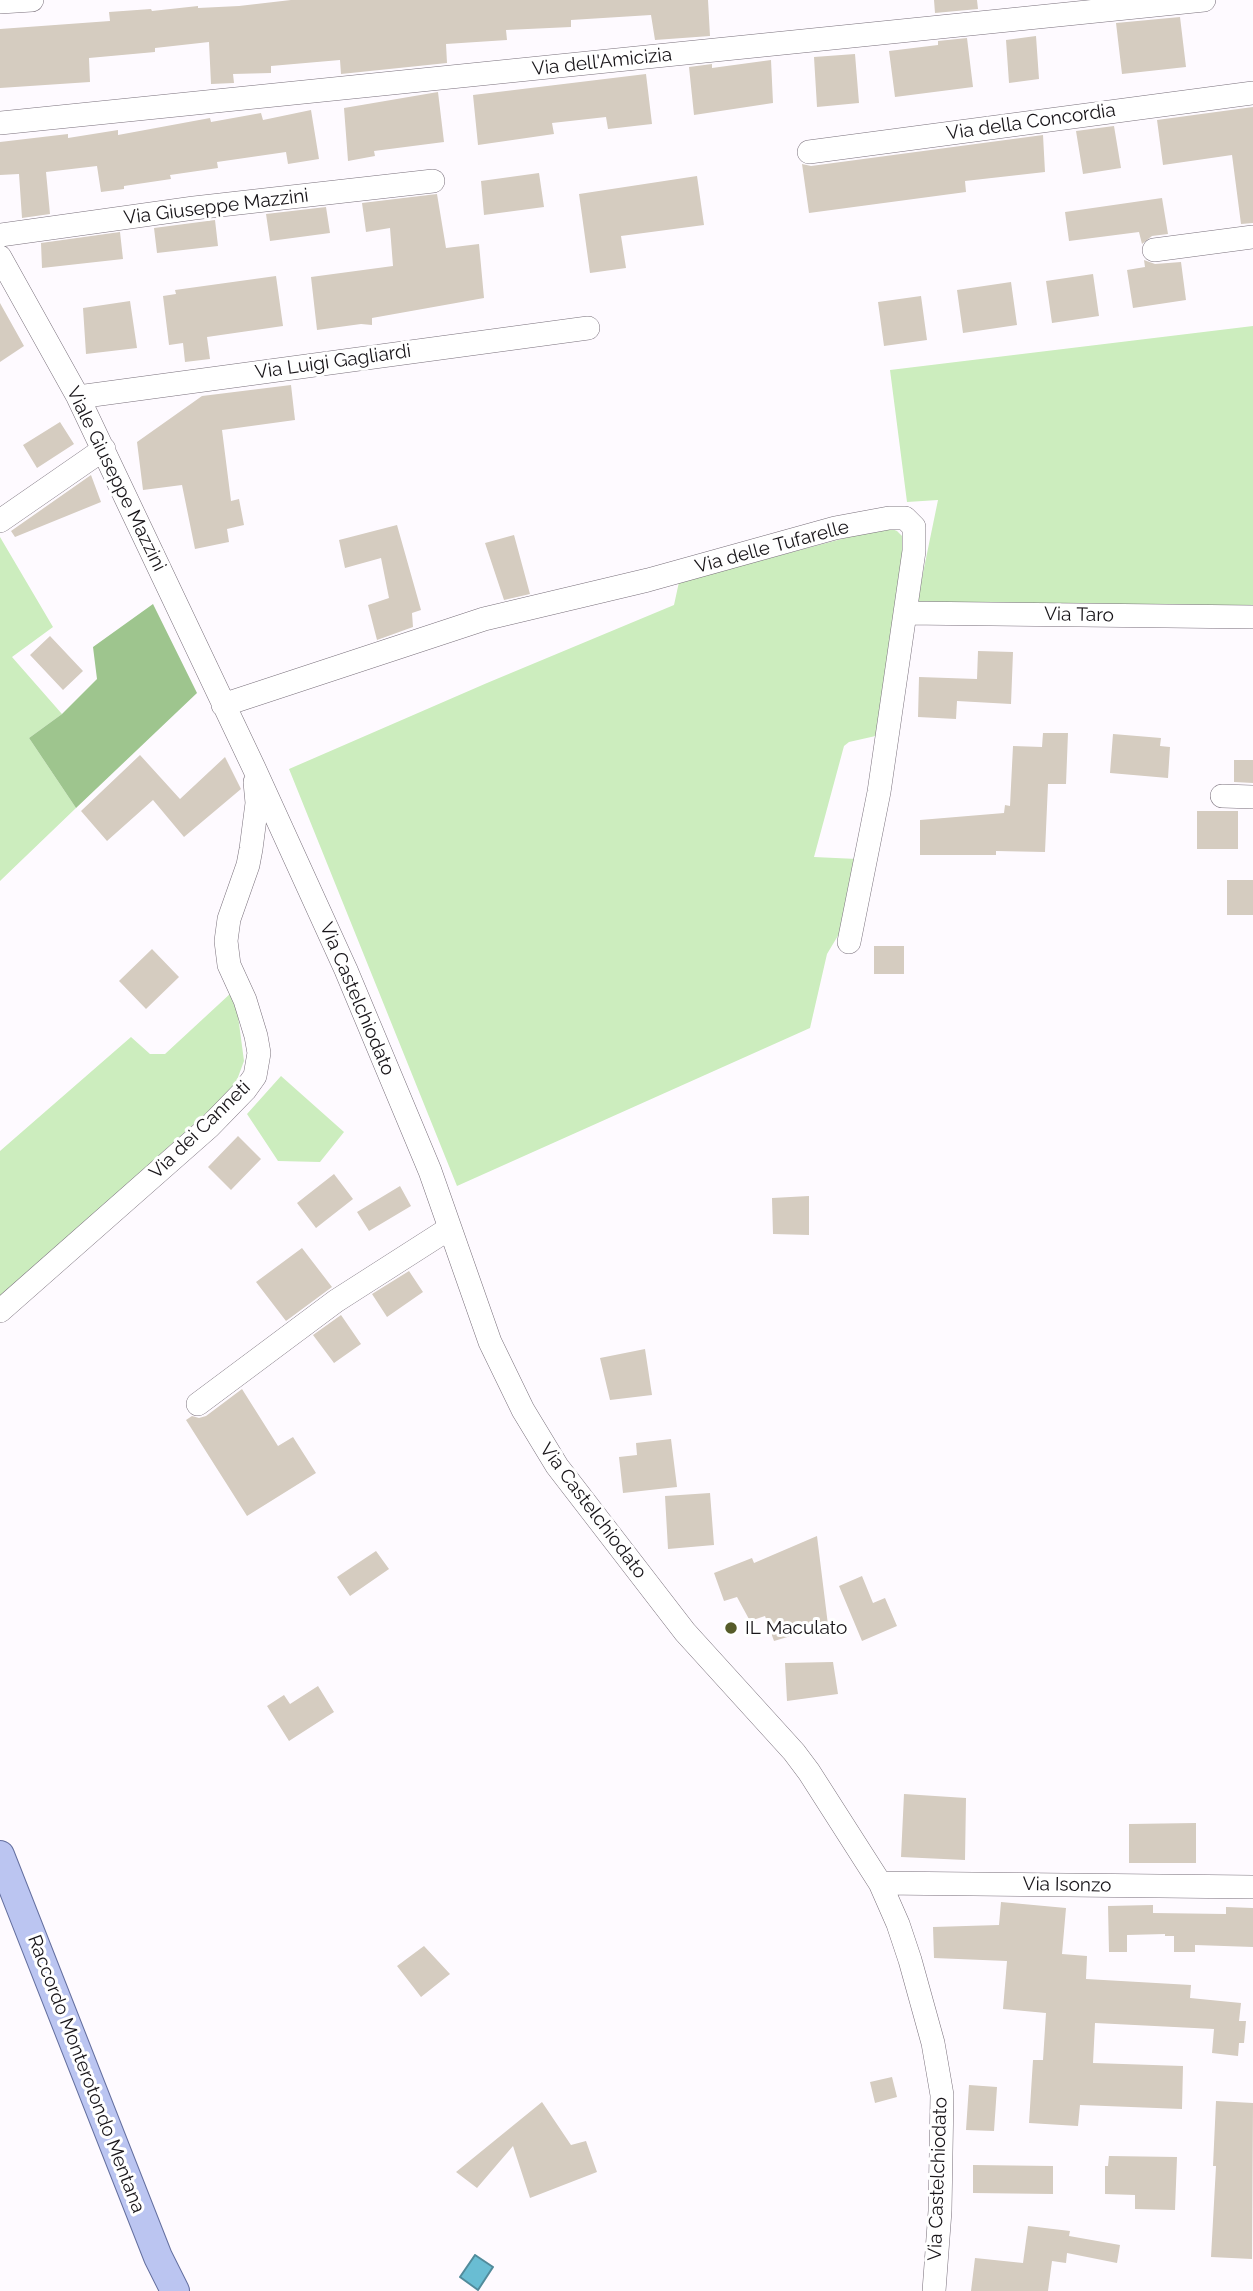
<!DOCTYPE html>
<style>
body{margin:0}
canvas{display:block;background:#fefaff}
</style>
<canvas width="1253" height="2291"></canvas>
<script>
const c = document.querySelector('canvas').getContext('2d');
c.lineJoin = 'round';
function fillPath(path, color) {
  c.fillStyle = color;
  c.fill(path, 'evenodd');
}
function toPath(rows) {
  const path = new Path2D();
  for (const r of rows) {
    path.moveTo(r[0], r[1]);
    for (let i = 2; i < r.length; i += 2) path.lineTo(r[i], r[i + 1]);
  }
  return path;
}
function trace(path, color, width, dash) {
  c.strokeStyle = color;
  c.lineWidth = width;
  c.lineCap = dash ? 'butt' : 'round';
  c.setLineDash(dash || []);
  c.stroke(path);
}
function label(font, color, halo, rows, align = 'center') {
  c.font = font + ' Raleway,sans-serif';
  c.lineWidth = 6;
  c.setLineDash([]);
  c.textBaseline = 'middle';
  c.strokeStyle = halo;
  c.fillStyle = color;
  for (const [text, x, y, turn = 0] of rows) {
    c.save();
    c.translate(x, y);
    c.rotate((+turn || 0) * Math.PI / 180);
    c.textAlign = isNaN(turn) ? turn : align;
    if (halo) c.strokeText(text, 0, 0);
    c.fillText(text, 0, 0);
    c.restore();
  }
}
const green = toPath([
 [1253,326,1253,607,917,602,938,500,907,502,890,370],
 [887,527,897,531,905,539,880,735,849,742,844,746,814,857,857,859,842,929,827,954,810,1028,457,1186,289,769,487,683,674,605,679,582],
 [0,537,53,627,12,657,62,714,29,738,76,808,0,881],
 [231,993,238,1016,244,1061,234,1088,0,1298,0,1151,131,1037,150,1054,165,1054],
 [281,1076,344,1132,320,1162,278,1161,247,1114]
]);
const forest = toPath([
 [153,604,197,693,76,808,29,738,62,714,97,679,93,647]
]);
const water = toPath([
 [475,2255,493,2267,478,2290,460,2277,475,2255]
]);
const building = toPath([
 [291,0,708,0,710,36,655,40,651,15,571,20,571,27,506,30,507,40,446,44,447,63,341,74,340,60,271,66,271,73,233,74,234,83,211,84,209,42,155,48,155,52,89,58,90,82,0,88,0,29,110,21,109,12,151,9,152,11,198,6,198,8,239,6],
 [934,0,977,0,978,9,935,13],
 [1180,17,1186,67,1122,74,1116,23],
 [1036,36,1039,79,1009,83,1006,40],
 [967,38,973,87,895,97,889,51,938,45,938,41],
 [855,54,859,103,817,107,814,57],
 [771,60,773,103,694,115,689,67,712,64,712,68],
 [646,74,652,124,608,129,606,117,552,123,554,134,478,145,473,95],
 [438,92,444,142,374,151,375,156,348,161,344,108],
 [1253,107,1253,223,1241,224,1232,155,1163,165,1157,120],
 [311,110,319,159,288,164,286,152,217,162,218,168,170,175,171,179,124,186,124,189,101,192,97,166,46,172,50,214,22,218,19,174,0,175,0,142,68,134,68,138,118,130,118,135,210,118,211,122,261,113,263,120],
 [1114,126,1121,168,1083,174,1076,131],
 [1043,135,1045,172,965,181,966,192,809,213,802,164,811,166],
 [539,173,544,207,484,215,481,181],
 [697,176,704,225,621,236,626,268,590,273,579,194],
 [437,194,446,248,479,244,484,298,372,318,372,325,361,324,317,330,311,277,393,266,390,228,366,232,362,203],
 [1162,198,1168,234,1152,236,1142,244,1139,232,1069,241,1065,212],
 [326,207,330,233,270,241,266,214],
 [215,220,218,246,157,253,154,228],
 [120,232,123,259,42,268,41,243],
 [1144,260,1155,264,1181,262,1186,300,1133,308,1127,270,1145,267],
 [1093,274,1099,316,1052,323,1046,281],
 [276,276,283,326,207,337,210,359,185,362,183,343,169,345,163,296,176,294,175,290],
 [1011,282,1017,325,963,333,957,290],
 [921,296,927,340,884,346,878,302],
 [130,301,137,348,86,354,83,308],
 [0,303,24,346,0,362],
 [291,385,295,420,222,430,231,501,239,499,244,525,227,529,229,542,195,549,182,485,143,490,137,442,202,396],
 [60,422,74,444,37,468,23,445],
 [91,475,101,502,15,537,11,531],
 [397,525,421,610,412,613,413,627,377,640,368,605,389,598,381,558,345,568,339,540],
 [514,535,530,594,504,600,485,543],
 [50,636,83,671,63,690,30,655],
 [978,651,1013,652,1011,704,957,701,956,719,918,717,919,677,977,679],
 [1043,733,1068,733,1066,784,1048,784,1045,852,996,851,996,855,920,855,920,820,1004,813,1005,805,1010,806,1013,746,1042,747],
 [1113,734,1161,738,1160,746,1170,747,1168,778,1110,773],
 [140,755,180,799,225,757,241,789,184,837,153,800,107,841,81,811],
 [1234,760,1253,760,1253,783,1234,782],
 [1197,811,1238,811,1238,849,1197,849],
 [1227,880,1253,880,1253,915,1227,915],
 [874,946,904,946,904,974,874,974],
 [152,949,179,977,146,1009,119,981],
 [238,1136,261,1159,231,1190,208,1167],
 [334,1174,353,1199,316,1228,297,1203],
 [400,1186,411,1206,369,1231,357,1212],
 [809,1196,809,1235,773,1234,772,1198],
 [302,1248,332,1287,286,1321,256,1282],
 [409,1271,423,1292,387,1317,372,1294],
 [341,1315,361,1344,334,1363,313,1335],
 [645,1349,652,1395,610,1400,600,1358],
 [242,1389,278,1446,293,1437,316,1473,247,1516,186,1420,192,1416,199,1418,206,1416],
 [671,1439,677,1487,623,1493,619,1457,637,1455,636,1443],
 [710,1493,714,1545,668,1549,665,1496],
 [817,1536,828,1625,774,1641,765,1616,750,1621,737,1597,724,1601,714,1573,752,1558,754,1563],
 [376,1551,389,1569,350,1596,337,1577],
 [862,1576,873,1603,885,1598,897,1626,862,1641,839,1586],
 [833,1662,838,1694,787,1701,785,1663],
 [318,1686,334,1712,289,1741,267,1706,284,1695,290,1704],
 [904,1794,966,1798,965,1860,901,1857],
 [1196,1823,1196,1863,1129,1863,1129,1824],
 [1001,1902,1066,1908,1062,1954,1087,1956,1086,1979,1191,1985,1190,1998,1241,2003,1239,2021,1246,2021,1244,2043,1239,2043,1238,2056,1212,2053,1214,2029,1095,2023,1093,2063,1183,2066,1182,2109,1080,2105,1078,2126,1029,2123,1033,2060,1043,2060,1046,2013,1003,2009,1007,1961,934,1958,933,1927,999,1925],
 [1153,1905,1153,1913,1226,1914,1226,1907,1253,1908,1253,1947,1195,1945,1195,1952,1174,1952,1174,1936,1165,1936,1165,1934,1127,1935,1127,1952,1109,1952,1108,1906],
 [424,1946,450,1974,421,1997,397,1966],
 [892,2077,897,2097,875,2103,870,2082],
 [969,2085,997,2087,994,2131,966,2130],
 [1216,2101,1253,2103,1252,2259,1211,2257,1216,2166,1213,2166],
 [542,2102,571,2145,586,2141,597,2172,530,2198,513,2146,477,2188,456,2172],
 [1109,2156,1177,2157,1175,2210,1135,2209,1135,2195,1105,2194,1105,2166,1108,2166],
 [973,2165,1053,2166,1053,2194,973,2193],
 [1028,2226,1070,2231,1069,2236,1120,2245,1117,2263,1067,2253,1066,2263,1052,2261,1048,2291,971,2291,975,2258,1023,2263]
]);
const minor = toPath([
 [0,2,32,0],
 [0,123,1204,0],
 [809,152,1253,93],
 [0,235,194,208,433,181],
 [1154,250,1253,237],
 [0,257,78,397,254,768,346,970,430,1171,490,1342,523,1410,557,1466,685,1632,794,1752,809,1772,880,1883,898,1924,910,1960,933,2043,942,2095,940,2211,934,2291],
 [78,397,588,328],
 [0,521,104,449],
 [905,613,1253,617],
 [223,705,484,619,648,580,835,528,889,518,905,518,914,527,914,551,879,792,849,942],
 [1222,796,1253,797],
 [0,1311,210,1126,245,1090,255,1076,259,1053,256,1036,245,1000,229,965,226,941,229,919,248,865,251,849,257,803,255,782],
 [198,1404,336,1301,450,1228],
 [880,1883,1253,1887]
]);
const major = toPath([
 [0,1855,158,2257,175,2291]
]);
const markers = [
 [731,1628,7,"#565b29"]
];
const streetNames = [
 ["Via dell'Amicizia",602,62,-6],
 ["Via della Concordia",1031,122,-8],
 ["Via Giuseppe Mazzini",216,207,-7],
 ["Via Luigi Gagliardi",333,362,-8],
 ["Viale Giuseppe Mazzini",116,479,64],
 ["Via delle Tufarelle",772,547,-15],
 ["Via Taro",1079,615,1],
 ["Via Castelchiodato",357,999,67],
 ["Via dei Canneti",200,1130,-44],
 ["Via Castelchiodato",593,1511,53],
 ["Via Isonzo",1067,1885,1],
 ["Raccordo Monterotondo Mentana",86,2074,69],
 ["Via Castelchiodato",938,2179,-88]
];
const poiNames = [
 ["IL Maculato",745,1628]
];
fillPath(green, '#ccedbe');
fillPath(forest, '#9ec58e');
fillPath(water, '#69bdd3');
trace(water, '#518b9b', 2);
fillPath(building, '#d5ccc0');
trace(minor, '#79707b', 24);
trace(major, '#646f9f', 30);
trace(minor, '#fff', 23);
trace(major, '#bbc5f1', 28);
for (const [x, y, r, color] of markers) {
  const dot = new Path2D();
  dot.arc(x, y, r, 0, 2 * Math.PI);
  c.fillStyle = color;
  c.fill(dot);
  trace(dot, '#fff', 2.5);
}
label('19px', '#181519', '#fff', streetNames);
label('19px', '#181519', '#fff', poiNames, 'left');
</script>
